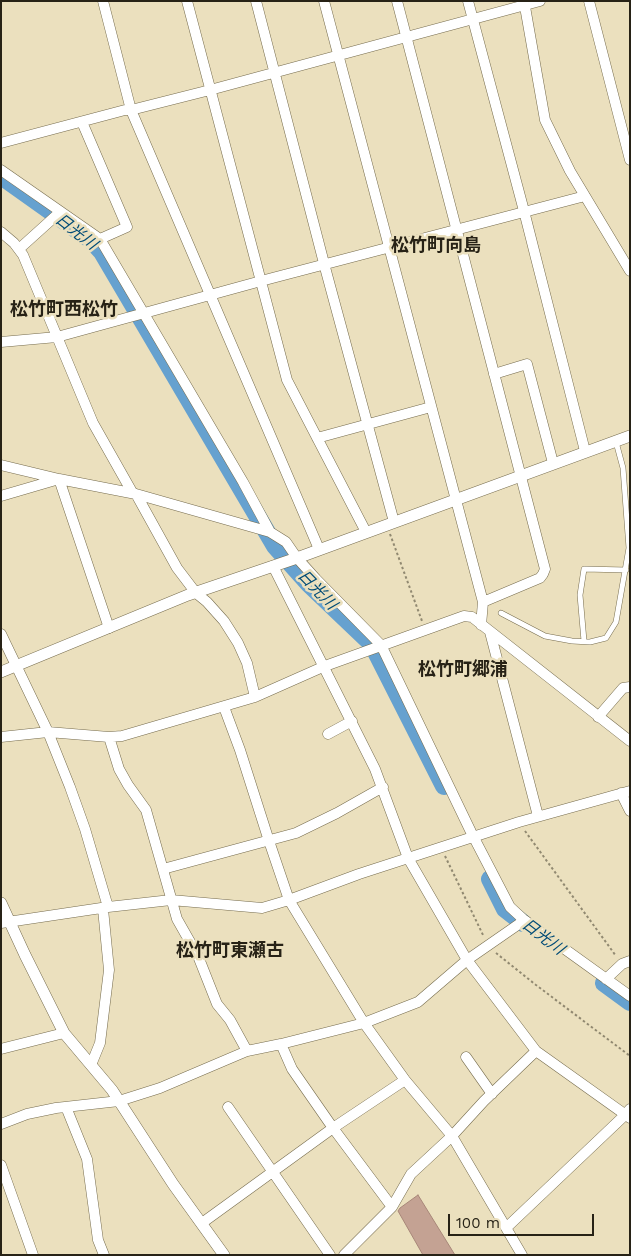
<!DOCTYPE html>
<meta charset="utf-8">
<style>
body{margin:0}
#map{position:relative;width:631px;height:1256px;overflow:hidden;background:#ebe0be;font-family:"Work Sans",sans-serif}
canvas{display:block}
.frame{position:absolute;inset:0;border:2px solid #272216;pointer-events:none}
.scale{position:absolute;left:448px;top:1214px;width:146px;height:22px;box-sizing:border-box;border:2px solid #272216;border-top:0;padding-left:6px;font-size:15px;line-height:18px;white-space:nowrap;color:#272216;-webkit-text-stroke:4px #ebe0be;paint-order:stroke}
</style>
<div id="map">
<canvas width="631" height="1256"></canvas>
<div class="frame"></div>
<div class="scale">100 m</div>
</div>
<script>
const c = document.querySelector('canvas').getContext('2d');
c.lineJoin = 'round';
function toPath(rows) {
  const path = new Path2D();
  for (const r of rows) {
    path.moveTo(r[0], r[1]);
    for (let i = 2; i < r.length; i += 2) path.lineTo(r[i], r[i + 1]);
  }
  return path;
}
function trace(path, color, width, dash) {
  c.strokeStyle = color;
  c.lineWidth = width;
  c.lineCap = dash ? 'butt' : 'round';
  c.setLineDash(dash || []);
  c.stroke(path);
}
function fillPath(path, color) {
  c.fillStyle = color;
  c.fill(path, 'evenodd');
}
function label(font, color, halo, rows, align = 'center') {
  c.font = font + ' "Work Sans","Noto Sans JP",sans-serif';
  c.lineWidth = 5;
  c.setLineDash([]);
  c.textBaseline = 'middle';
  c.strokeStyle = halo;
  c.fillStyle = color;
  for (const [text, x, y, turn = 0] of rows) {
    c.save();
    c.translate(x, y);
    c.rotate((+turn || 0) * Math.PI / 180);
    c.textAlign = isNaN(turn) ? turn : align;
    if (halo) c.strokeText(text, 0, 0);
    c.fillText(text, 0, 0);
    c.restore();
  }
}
const river = toPath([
 [4,178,91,240,102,252,275,546,309,584,372,644,444,786],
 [490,879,505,909,523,923],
 [604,983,630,1002]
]);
const building = toPath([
 [418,1195,455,1255,423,1255,398,1211,400,1208,418,1195]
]);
const path = toPath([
 [390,534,422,621],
 [525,831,616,956],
 [445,856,484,937],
 [496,953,536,985,630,1056]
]);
const service = toPath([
 [501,613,545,636,572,641,590,642,606,638,616,622,629,548,623,468,616,442],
 [584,641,580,595,584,569,626,570]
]);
const minor = toPath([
 [103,1,131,110,319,549],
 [187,1,287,380,366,532],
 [256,1,326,271,394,522],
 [324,1,483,602,481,625],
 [397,1,545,569,543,574,540,578,483,602],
 [468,1,524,211,585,451],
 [524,1,545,120,570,171,630,271],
 [589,1,630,160],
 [82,122,127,227,100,239],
 [1,143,125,110,131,110,210,90,540,1],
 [1,170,100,239,243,482,270,532],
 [1,232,14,243,23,255,93,423,132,492],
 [19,249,60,212],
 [1,342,57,337,261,281,585,196],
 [494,374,527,364,553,463],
 [317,438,431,407],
 [1,465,59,479,136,494,270,532,286,542,297,558,316,579,381,645,471,832,510,907,523,919,630,996],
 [136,494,177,568,196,593,207,602,224,621,238,643,247,663,255,697],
 [1,496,59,479,109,628],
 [273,566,375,769,408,858,467,960,536,1051],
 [490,632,538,816],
 [1,634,48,732,70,787,85,829,108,907],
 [224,707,240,750,269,841,289,900,364,1023,405,1080,452,1136,522,1255],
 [598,717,623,688,630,687],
 [328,734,352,721],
 [1,737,48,732,109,737,122,736,255,697,325,666,464,616,472,617,630,741],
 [109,737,119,769,128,785,146,810,177,919,198,956,217,1004,230,1020,247,1051],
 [621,793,630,811],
 [163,869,296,833,337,813,383,787],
 [1,923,108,907,171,900,262,908,289,900,359,874,519,822,630,791],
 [606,979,622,964,630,961],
 [281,1044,292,1069,333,1128,392,1207],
 [1,1049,64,1033],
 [466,1057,492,1094],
 [91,1065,100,1043,109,970,103,909],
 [66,1107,87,1159,98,1240,104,1255],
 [228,1107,330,1255],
 [1,1124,27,1114,56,1108,119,1101,160,1088,247,1051,281,1044,364,1023,418,1002,467,960,519,924,523,919],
 [1,1165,33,1255],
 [202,1223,333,1128,405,1080],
 [506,1228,625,1115,630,1109],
 [344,1255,392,1207,411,1174,452,1136,484,1101,536,1051,630,1118]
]);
const tertiary = toPath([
 [1,672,188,595,297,558,630,436],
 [1,903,25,955,64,1033,112,1090,173,1184,224,1255]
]);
const waterNames = [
 ["日光川",76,232,38],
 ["日光川",317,590,46],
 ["日光川",543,937,37]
];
const quarterNames = [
 ["松竹町向島",436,246],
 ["松竹町西松竹",64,310],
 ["松竹町郷浦",463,670],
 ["松竹町東瀬古",230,951]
];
trace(river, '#66a1cf', 18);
fillPath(building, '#c4a293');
trace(building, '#a78678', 1);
trace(service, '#766c4e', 6);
trace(minor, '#766c4e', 11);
trace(tertiary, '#766c4e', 12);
trace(path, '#918971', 2, [2.5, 2.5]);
trace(service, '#fff', 5);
trace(minor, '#fff', 10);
trace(tertiary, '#fff', 11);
label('italic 16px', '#004b76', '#ebe0be', waterNames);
label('bold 18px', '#272216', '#ebe0be', quarterNames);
</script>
